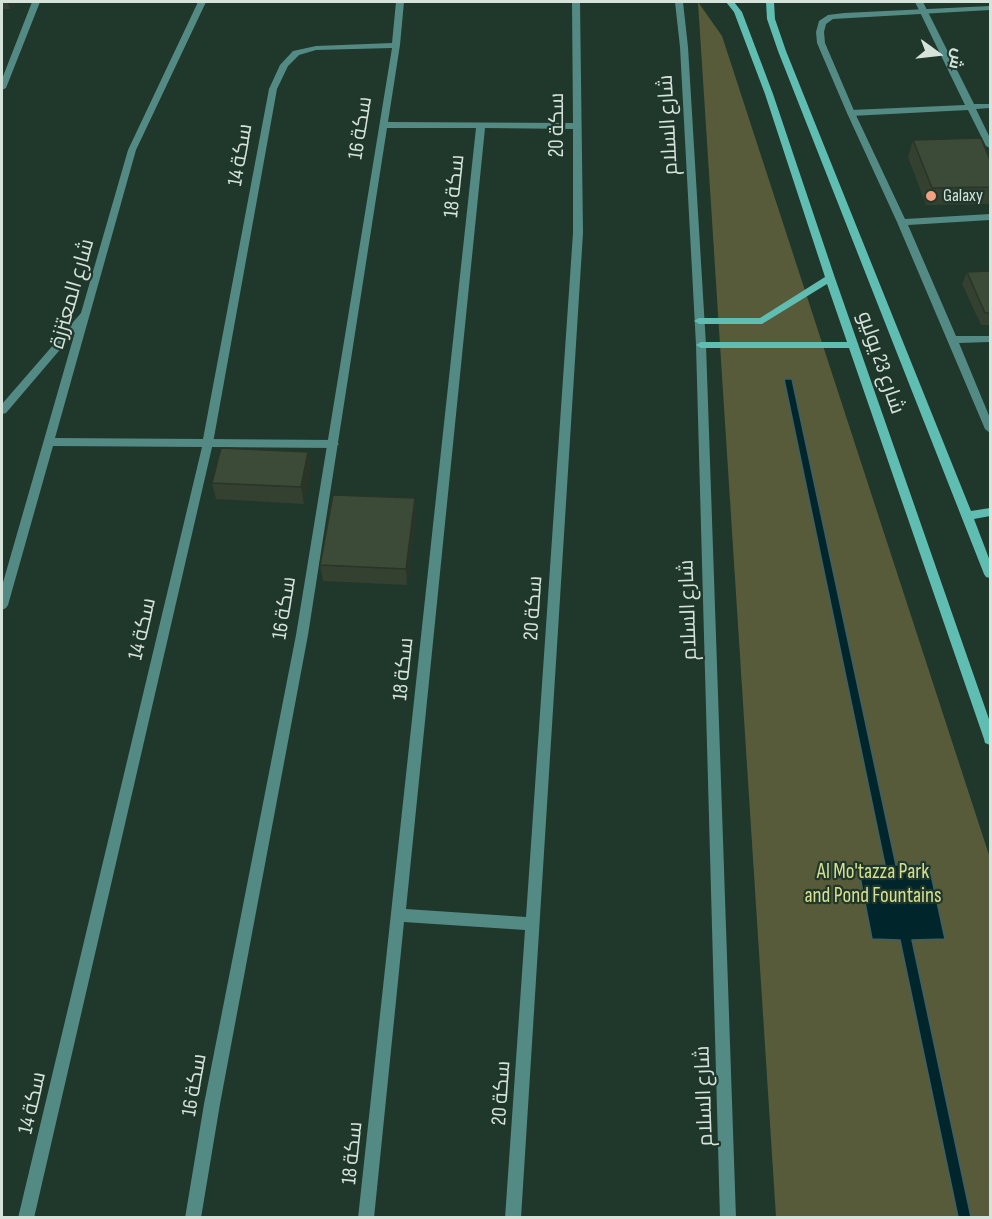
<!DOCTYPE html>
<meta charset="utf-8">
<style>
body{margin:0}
#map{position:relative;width:992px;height:1219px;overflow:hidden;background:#20372b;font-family:"Sofia Sans Condensed",Cairo,sans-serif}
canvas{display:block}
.frame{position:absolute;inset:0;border:3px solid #d5e3db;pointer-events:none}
.north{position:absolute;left:908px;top:24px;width:60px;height:60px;-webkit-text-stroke:4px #20372b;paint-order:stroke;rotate:105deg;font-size:16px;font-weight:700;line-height:24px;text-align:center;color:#d5e3db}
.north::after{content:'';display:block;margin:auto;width:21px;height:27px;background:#d5e3db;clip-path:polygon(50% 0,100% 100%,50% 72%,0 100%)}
</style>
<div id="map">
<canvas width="992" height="1219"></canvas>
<div class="frame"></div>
<div class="north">ش</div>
</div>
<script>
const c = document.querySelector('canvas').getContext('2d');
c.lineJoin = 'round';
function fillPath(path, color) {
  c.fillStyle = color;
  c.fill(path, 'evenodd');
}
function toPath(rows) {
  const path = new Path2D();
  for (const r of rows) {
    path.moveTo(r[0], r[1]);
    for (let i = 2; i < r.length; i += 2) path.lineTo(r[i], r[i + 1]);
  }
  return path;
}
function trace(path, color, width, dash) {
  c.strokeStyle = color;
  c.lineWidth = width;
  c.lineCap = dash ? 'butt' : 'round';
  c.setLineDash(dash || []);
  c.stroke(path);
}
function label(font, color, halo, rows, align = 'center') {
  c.font = font + ' "Sofia Sans Condensed",Cairo,sans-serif';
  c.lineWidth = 4.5;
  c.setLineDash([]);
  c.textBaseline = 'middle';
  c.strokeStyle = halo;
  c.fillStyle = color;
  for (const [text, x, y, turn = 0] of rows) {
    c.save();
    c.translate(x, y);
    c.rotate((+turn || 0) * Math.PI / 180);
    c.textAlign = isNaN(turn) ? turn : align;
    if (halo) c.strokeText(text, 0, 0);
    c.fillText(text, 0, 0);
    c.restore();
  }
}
const green = toPath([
 [698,2,722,36,990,858,990,1217,776,1217]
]);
const water = toPath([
 [784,379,792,379,896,865,929,865,945,939,912,940,971,1217,958,1217,900,940,872,939,858,866,885,865,784,379]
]);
const service = toPath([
 [915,2,923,2,974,104,990,104,990,108,976,109,990,138,990,148,986,146,968,110,851,116,847,113,851,110,965,105,915,2],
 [208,439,334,440,339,444,334,448,208,447,203,443,208,439]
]);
const minor = toPath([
 [32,2,40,2,6,88,2,90,2,79,32,2],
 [198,2,206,2,136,150,55,438,203,439,269,89,280,65,293,51,316,46,392,43,396,2,404,2,400,45,388,122,573,123,572,2,580,2,583,233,521,1218,505,1218,525,930,404,922,374,1218,358,1218,476,128,387,128,308,635,220,1104,201,1218,185,1218,204,1104,296,635,392,48,316,50,299,55,288,66,277,89,213,443,34,1218,18,1218,202,447,53,446,8,605,6,608,2,610,2,586,75,332,6,413,2,414,2,404,81,313,128,150,198,2],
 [485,128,573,129,573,233,526,917,406,909,485,128],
 [990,6,990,10,833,19,826,24,824,32,825,43,855,113,905,219,990,214,990,220,908,225,956,336,990,336,990,342,959,343,990,418,990,433,985,429,897,222,847,113,817,43,816,32,819,21,828,15,844,13,990,6]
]);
const tertiary = toPath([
 [675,2,683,2,688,47,706,345,736,1218,720,1218,696,345,680,47,675,2]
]);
const secondary = toPath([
 [726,2,734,2,742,12,773,94,835,278,990,722,990,745,985,743,984,739,849,348,701,348,696,345,701,342,847,342,827,284,762,324,699,324,694,321,699,318,760,318,825,277,765,94,734,12,726,2],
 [766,2,774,2,775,19,786,51,971,511,990,508,990,516,974,519,990,561,990,578,986,577,984,574,778,51,767,19,766,2]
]);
const wall = toPath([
 [2,2,13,2,10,9,2,9],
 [913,140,990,160,990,204,926,205,908,157],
 [990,271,990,325,981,325,962,284,967,272],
 [308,452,311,468,304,504,216,499,212,483],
 [415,498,416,515,407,585,323,581,320,565]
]);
const shadedWall = toPath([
 [7,2,13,2,10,9],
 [2,12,4,21,2,26],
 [308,452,311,468,304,504,301,487],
 [415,498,416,515,407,585,406,569]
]);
const building = toPath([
 [981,138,990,160,990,187,932,188,913,140,981,138],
 [990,271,990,313,985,313,967,272,990,271],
 [221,448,308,452,301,487,212,483,221,448],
 [333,495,415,498,406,569,320,565,333,495]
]);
const markers = [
 [931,196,6,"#f2a07f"]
];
const farPoinames = [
 ["Galaxy",943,196]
];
const streetNames = [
 ["سكة 20",558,125,-90],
 ["شارع السلام",669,125,-93],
 ["سكة 16",361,128,-81],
 ["سكة 14",241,155,-80],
 ["سكة 18",455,186,-84],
 ["شارع المعتززة",73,294,-74],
 ["شارع 23 يوليو",880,363,71],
 ["سكة 16",285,608,-81],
 ["سكة 20",534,608,-86],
 ["شارع السلام",689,610,-92],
 ["سكة 14",143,629,-77],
 ["سكة 18",404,669,-84],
 ["سكة 16",195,1085,-80],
 ["سكة 20",502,1093,-86],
 ["شارع السلام",705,1096,-92],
 ["سكة 14",33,1103,-77],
 ["سكة 18",353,1153,-84]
];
const parkNames = [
 ["Al Mo'tazza Park",873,873],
 ["and Pond Fountains",873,897]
];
fillPath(green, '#575b3a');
fillPath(water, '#00262c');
trace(water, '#405f60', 1.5);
fillPath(service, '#538a84');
fillPath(minor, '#538a84');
fillPath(tertiary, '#538a84');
fillPath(secondary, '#60bdb2');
fillPath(wall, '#344030');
fillPath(shadedWall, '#2a3427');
fillPath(building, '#3c4b38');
trace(building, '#2a3427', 1.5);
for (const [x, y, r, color] of markers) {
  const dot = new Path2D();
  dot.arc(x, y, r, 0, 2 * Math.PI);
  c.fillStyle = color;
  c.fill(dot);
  trace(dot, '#20372b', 2);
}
label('18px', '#d5e3db', '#20372b', farPoinames, 'left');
label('21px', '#d5e3db', '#20372b', streetNames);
label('21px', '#d6e090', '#20372b', parkNames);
</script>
